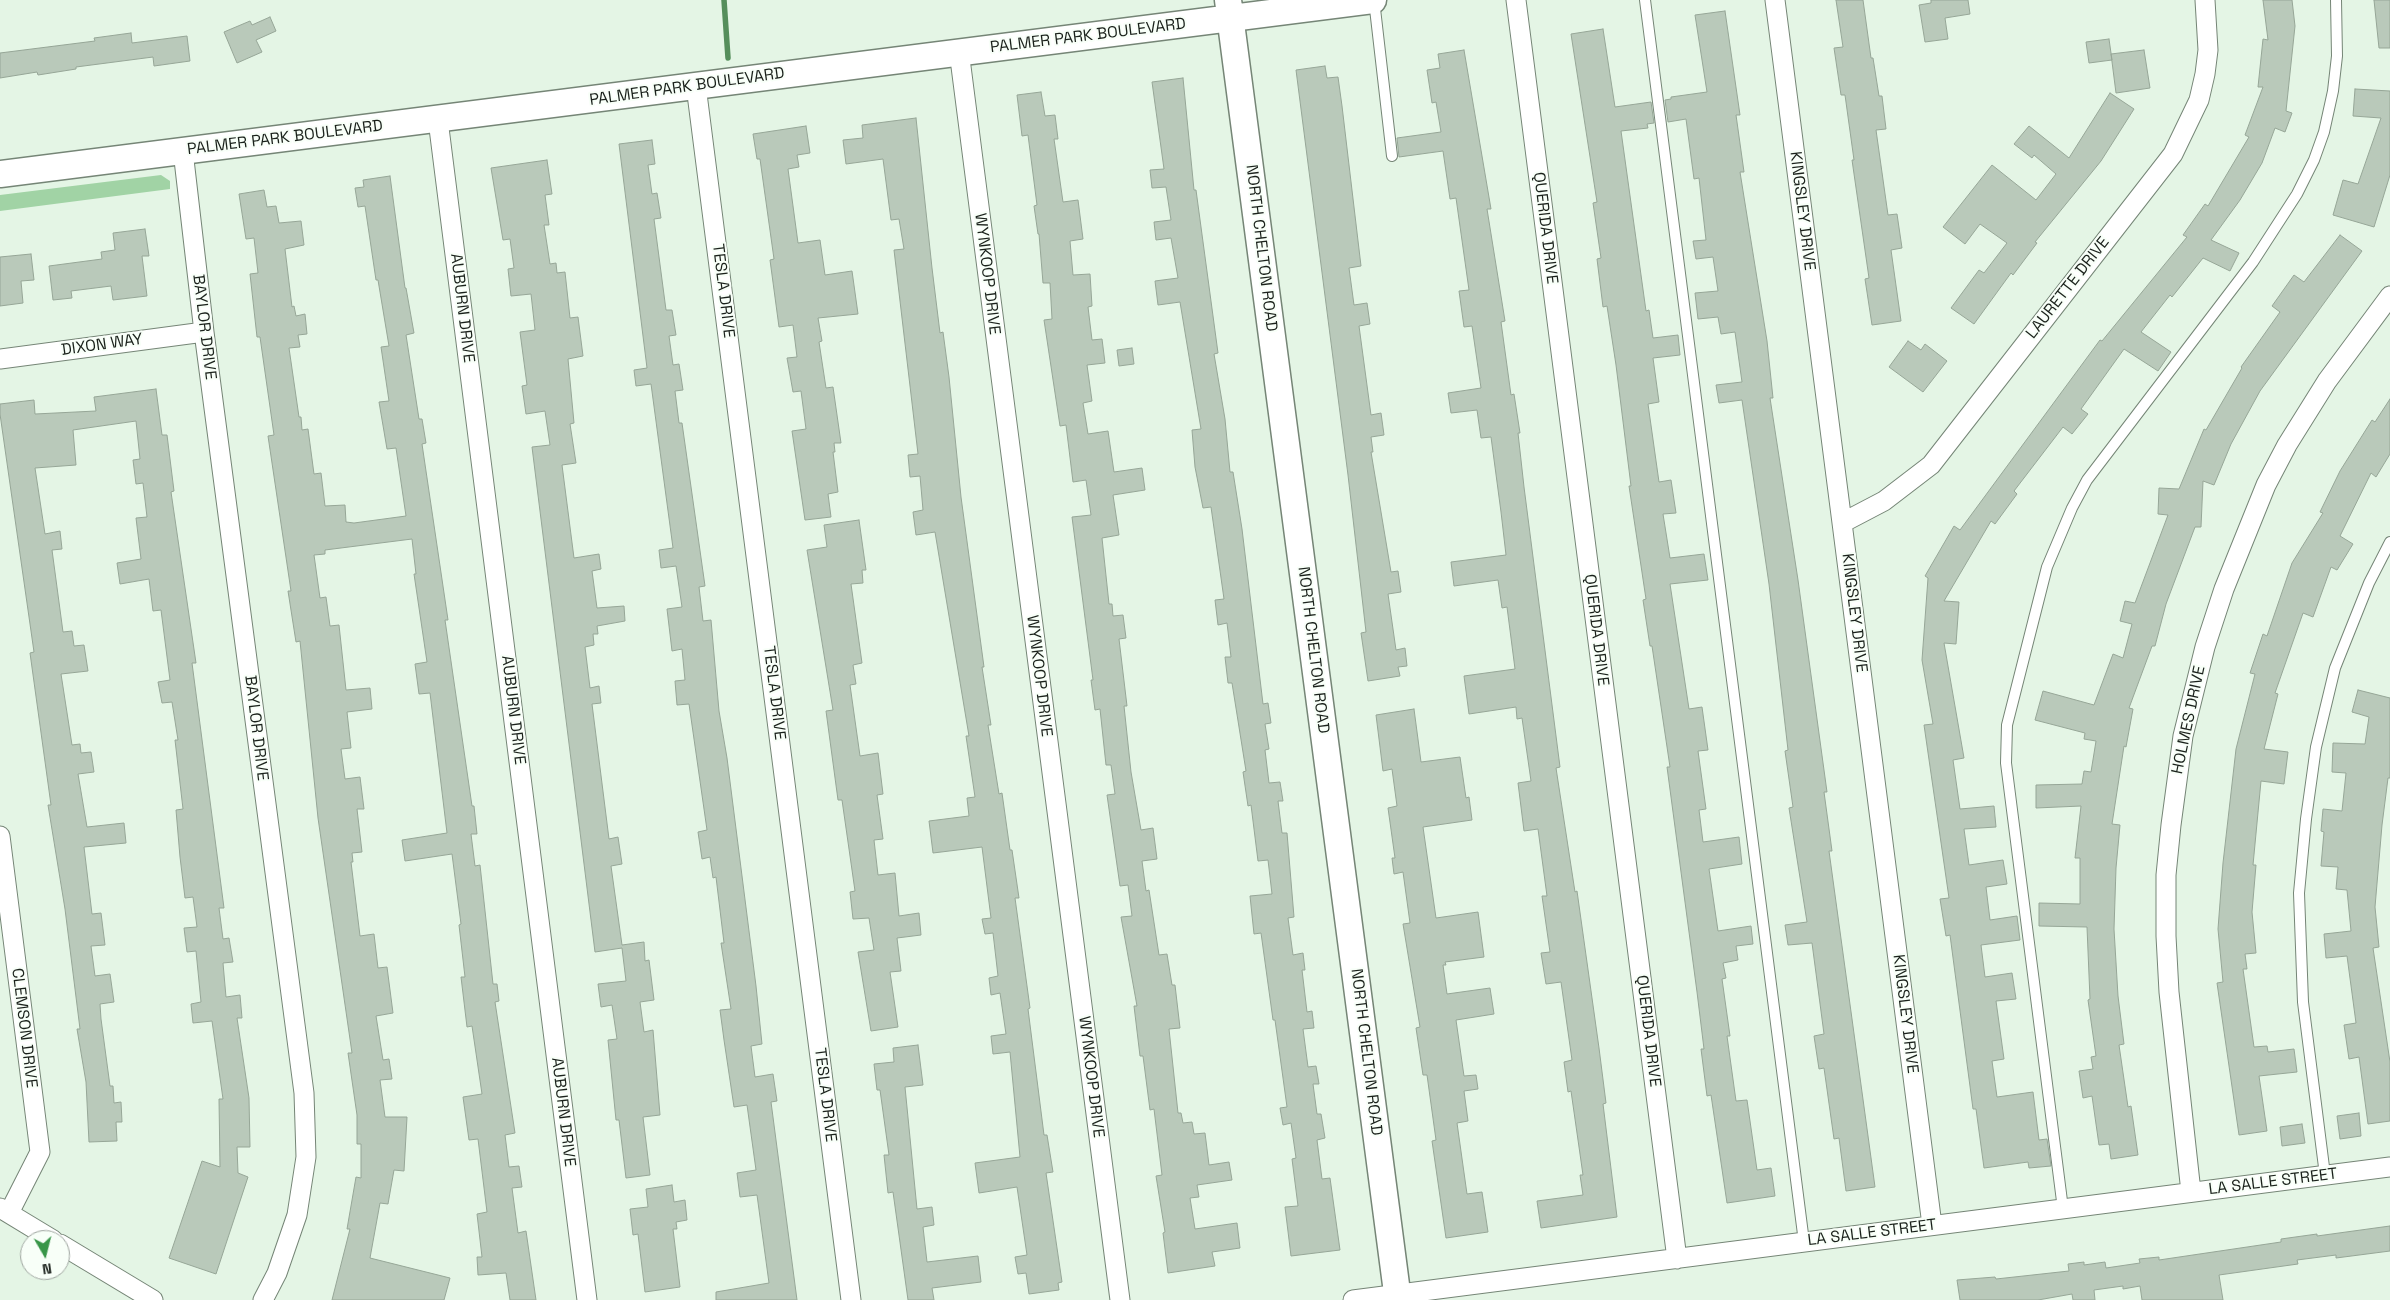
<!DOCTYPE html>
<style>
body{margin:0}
#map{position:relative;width:2390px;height:1300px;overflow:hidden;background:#e4f5e5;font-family:"Space Grotesk",sans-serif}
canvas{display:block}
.north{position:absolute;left:20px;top:1230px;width:50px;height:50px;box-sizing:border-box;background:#f8fff8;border:1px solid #9fa6a0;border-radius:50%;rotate:172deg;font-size:14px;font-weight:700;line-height:20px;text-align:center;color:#1a211b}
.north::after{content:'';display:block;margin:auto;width:18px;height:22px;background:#389648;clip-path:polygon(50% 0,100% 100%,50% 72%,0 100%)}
</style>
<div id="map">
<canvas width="2390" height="1300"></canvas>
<div class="north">N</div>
</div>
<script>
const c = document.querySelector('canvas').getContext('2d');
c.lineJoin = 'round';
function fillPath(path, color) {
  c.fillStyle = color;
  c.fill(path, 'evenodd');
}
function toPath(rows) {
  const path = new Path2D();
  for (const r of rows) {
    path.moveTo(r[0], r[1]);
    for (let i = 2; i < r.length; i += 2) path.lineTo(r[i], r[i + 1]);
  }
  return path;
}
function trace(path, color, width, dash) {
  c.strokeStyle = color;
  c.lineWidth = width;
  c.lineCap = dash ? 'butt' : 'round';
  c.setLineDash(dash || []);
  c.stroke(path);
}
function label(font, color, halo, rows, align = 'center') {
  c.font = font + ' "Space Grotesk",sans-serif';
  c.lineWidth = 4;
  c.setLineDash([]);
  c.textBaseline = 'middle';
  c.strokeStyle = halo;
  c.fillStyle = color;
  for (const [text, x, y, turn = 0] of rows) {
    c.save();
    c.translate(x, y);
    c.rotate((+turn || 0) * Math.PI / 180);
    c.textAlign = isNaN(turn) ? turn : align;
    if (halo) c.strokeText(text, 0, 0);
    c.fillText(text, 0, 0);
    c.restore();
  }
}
const green = toPath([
 [161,175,170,181,170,189,0,211,0,195]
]);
const stream = toPath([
 [724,0,728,58]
]);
const building = toPath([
 [1836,0,1863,0,1871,58,1873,58,1879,96,1882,96,1886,129,1876,130,1888,215,1897,214,1902,248,1891,250,1901,321,1872,325,1865,279,1869,278,1852,160,1854,160,1845,95,1841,95,1834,48,1843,47,1836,0],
 [1931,0,1968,0,1970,14,1945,18,1948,39,1925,42,1919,5,1931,3,1931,0],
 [2263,0,2292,0,2295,26,2286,111,2292,113,2285,132,2275,128,2262,163,2240,200,2211,240,2239,253,2230,271,2203,258,2172,297,2170,295,2141,332,2171,352,2158,371,2124,349,2081,409,2088,414,2072,434,2063,427,2014,491,2017,494,1995,524,1991,521,1944,601,1959,602,1956,644,1944,643,1964,758,1953,760,1960,809,1994,806,1996,827,1964,829,1969,865,2003,860,2007,884,1986,887,1990,920,2017,916,2020,940,1981,945,1985,977,2012,973,2016,999,1996,1001,2004,1059,1992,1061,1997,1097,2033,1092,2039,1140,2047,1139,2051,1166,2029,1168,2028,1162,1984,1168,1976,1109,1973,1109,1950,935,1946,936,1940,899,1949,898,1924,725,1933,724,1922,660,1928,578,1925,576,1954,526,1960,530,2100,340,2102,341,2187,237,2183,235,2205,204,2208,206,2249,137,2245,135,2263,87,2258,87,2263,39,2268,40,2263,0],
 [2374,0,2390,0,2390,48,2379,48,2374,0],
 [1725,11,1740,115,1736,115,1744,172,1740,172,1767,341,1773,398,1770,398,1798,580,1827,792,1824,792,1832,851,1829,851,1875,1187,1846,1191,1839,1138,1834,1139,1824,1068,1819,1069,1814,1036,1824,1034,1812,943,1788,945,1785,925,1807,922,1789,808,1793,807,1785,751,1788,750,1769,584,1742,400,1719,403,1716,385,1742,382,1735,332,1721,334,1718,317,1698,319,1695,293,1718,291,1713,257,1696,259,1693,241,1706,240,1699,178,1694,179,1686,119,1668,122,1665,100,1671,99,1671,97,1707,92,1695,15,1725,11],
 [270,17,276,31,256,40,262,52,237,63,224,32,250,21,252,25,270,17],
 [1603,29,1615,107,1651,102,1654,123,1647,124,1648,128,1621,131,1646,311,1649,310,1653,338,1678,335,1680,355,1653,358,1659,402,1648,404,1659,482,1671,480,1676,513,1663,514,1670,558,1704,554,1708,580,1670,584,1689,709,1702,707,1708,750,1698,751,1706,809,1699,810,1703,842,1739,837,1742,864,1709,869,1718,931,1751,926,1753,944,1736,946,1738,960,1723,963,1726,978,1722,979,1730,1036,1727,1036,1736,1101,1747,1100,1757,1170,1771,1168,1775,1196,1727,1203,1711,1095,1707,1096,1701,1049,1704,1049,1697,992,1667,767,1670,767,1652,646,1650,646,1643,600,1646,599,1629,486,1631,486,1616,365,1607,306,1603,307,1597,259,1601,258,1593,203,1597,202,1571,34,1603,29],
 [131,33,132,43,187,36,190,61,154,66,153,57,76,67,76,69,38,75,37,72,0,78,0,53,95,41,94,38,131,33],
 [2109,39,2112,60,2089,63,2086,42,2109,39],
 [1464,50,1491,209,1487,209,1505,321,1501,322,1511,395,1514,394,1520,433,1518,433,1524,487,1560,767,1556,768,1575,892,1577,891,1599,1048,1606,1103,1603,1104,1617,1217,1541,1228,1537,1201,1583,1195,1580,1175,1583,1175,1571,1091,1568,1092,1564,1062,1572,1060,1561,982,1546,984,1541,953,1550,952,1542,896,1547,896,1538,829,1524,831,1518,783,1531,781,1522,718,1517,719,1516,707,1469,714,1464,676,1515,669,1507,607,1502,608,1498,580,1454,586,1451,562,1506,555,1501,512,1491,437,1481,438,1477,410,1451,413,1448,393,1481,388,1472,326,1464,327,1459,291,1469,290,1456,198,1450,199,1443,151,1399,157,1397,138,1441,132,1436,102,1432,103,1427,70,1440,68,1438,54,1464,50],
 [2144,50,2150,88,2116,93,2111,54,2144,50],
 [1325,66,1327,78,1338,77,1342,106,1361,266,1349,268,1354,305,1367,303,1370,324,1359,326,1371,415,1381,413,1384,435,1371,437,1373,452,1371,452,1391,572,1398,571,1401,592,1388,594,1396,650,1405,648,1407,666,1398,667,1400,676,1368,681,1361,633,1366,632,1348,475,1296,70,1325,66],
 [1183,78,1194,190,1196,190,1218,353,1214,354,1225,419,1230,472,1233,472,1242,529,1263,704,1268,703,1271,723,1265,724,1269,749,1265,750,1269,783,1280,782,1283,801,1278,801,1282,833,1287,833,1294,917,1288,918,1293,955,1303,953,1305,970,1302,970,1307,1012,1312,1011,1314,1028,1303,1029,1308,1067,1316,1066,1319,1084,1313,1084,1317,1114,1321,1114,1325,1138,1317,1140,1322,1179,1330,1178,1340,1250,1291,1256,1285,1207,1298,1206,1292,1159,1296,1158,1291,1123,1283,1125,1280,1108,1287,1107,1275,1020,1273,1020,1261,933,1254,934,1250,896,1272,894,1268,860,1258,861,1251,805,1248,806,1243,772,1246,771,1232,683,1228,683,1225,657,1231,657,1227,623,1218,625,1215,600,1224,599,1211,507,1203,508,1195,467,1192,430,1201,429,1180,302,1158,305,1155,281,1178,278,1171,238,1156,240,1154,222,1171,220,1166,187,1152,188,1150,170,1164,169,1152,82,1183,78],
 [2355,89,2390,91,2390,175,2374,227,2333,215,2343,180,2358,184,2381,118,2353,116,2355,89],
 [1041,92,1045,116,1055,115,1058,139,1054,139,1063,202,1078,200,1083,239,1070,241,1073,275,1090,274,1092,306,1088,307,1092,340,1102,339,1105,363,1087,365,1092,401,1083,403,1088,434,1108,431,1114,472,1142,468,1145,490,1113,495,1119,535,1102,538,1109,604,1112,604,1113,616,1123,615,1126,638,1119,639,1127,706,1124,706,1131,772,1141,830,1153,828,1157,859,1142,861,1146,891,1149,890,1159,955,1167,954,1172,985,1175,985,1180,1028,1169,1029,1178,1113,1181,1113,1183,1123,1192,1122,1194,1134,1205,1133,1209,1165,1229,1162,1232,1180,1197,1185,1199,1197,1190,1198,1195,1229,1237,1223,1240,1248,1212,1252,1215,1266,1168,1273,1163,1233,1165,1232,1156,1176,1162,1175,1154,1109,1150,1110,1143,1056,1140,1056,1134,1006,1137,1006,1121,917,1132,916,1128,885,1120,886,1107,795,1115,794,1111,765,1106,765,1100,709,1095,710,1091,680,1093,680,1072,517,1091,515,1086,480,1073,482,1066,425,1060,426,1044,320,1052,319,1050,283,1043,283,1039,234,1038,234,1034,206,1037,205,1028,135,1022,136,1017,95,1041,92],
 [2110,93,2134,109,2101,161,2035,242,2037,243,2013,275,2011,273,1974,324,1951,308,1979,270,1984,273,2007,243,1980,224,1965,244,1943,227,1992,165,2036,200,2056,174,2034,155,2032,158,2014,144,2029,126,2069,158,2110,93],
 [916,118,932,268,940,333,943,332,949,377,961,497,984,667,982,667,991,725,988,725,999,794,1002,793,1010,850,1012,850,1019,898,1015,898,1030,1008,1028,1009,1044,1135,1047,1135,1053,1172,1046,1173,1062,1282,1058,1283,1059,1290,1029,1294,1026,1273,1018,1274,1015,1257,1027,1255,1017,1187,979,1193,975,1163,1020,1157,1010,1052,993,1054,991,1036,1006,1034,1000,993,991,995,989,978,998,976,993,933,985,934,982,919,991,918,982,847,933,853,929,821,969,816,967,798,975,797,966,736,969,736,935,532,916,535,913,512,923,510,920,476,910,477,908,455,918,454,894,250,904,249,899,219,891,220,883,159,846,164,843,140,863,138,862,125,916,118],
 [806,126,810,153,797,155,799,167,788,169,798,243,820,240,825,275,852,271,858,314,818,318,822,341,819,342,826,388,833,387,841,443,834,443,835,452,833,452,838,492,828,494,831,517,805,520,792,431,806,429,801,391,793,392,787,358,797,357,793,325,779,327,770,260,774,259,760,159,757,159,753,134,806,126],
 [652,140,655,164,648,165,652,194,657,193,661,218,654,219,666,310,672,310,676,335,669,336,673,365,679,364,683,390,675,391,679,423,682,423,705,586,699,587,703,621,711,620,719,711,727,758,756,986,762,1044,751,1046,755,1077,773,1074,777,1101,771,1102,797,1300,716,1300,716,1292,769,1283,757,1195,740,1197,737,1173,756,1170,747,1105,734,1107,724,1040,720,1010,731,1009,721,943,724,943,716,877,713,878,710,857,702,859,698,832,707,830,689,704,677,705,675,681,685,680,682,649,672,651,667,609,682,607,676,566,661,568,659,550,673,548,651,384,636,386,634,370,647,368,619,144,652,140],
 [547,160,552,194,545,195,549,225,544,225,550,264,556,263,557,273,565,272,570,318,578,317,583,356,568,359,574,423,570,424,576,463,562,465,574,558,599,554,601,569,592,571,597,608,624,606,625,621,597,626,598,634,593,634,594,645,585,647,590,688,599,686,601,703,592,704,609,839,618,837,622,864,611,866,622,945,644,942,645,961,649,960,654,1000,640,1002,644,1032,653,1030,660,1115,643,1117,650,1175,626,1178,619,1120,616,1120,608,1040,617,1039,612,1005,601,1007,598,984,626,981,622,948,595,952,532,447,550,445,545,411,526,414,522,386,527,385,520,332,535,330,531,294,511,296,508,269,514,268,510,239,503,240,491,168,547,160],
 [390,176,405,288,406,288,414,333,406,335,419,419,422,419,426,443,422,444,448,620,445,620,472,806,474,806,477,834,471,834,475,866,480,865,493,984,497,984,499,1001,495,1002,515,1133,505,1135,509,1167,519,1166,522,1187,512,1188,518,1233,526,1231,536,1300,510,1300,506,1273,478,1275,477,1257,482,1257,477,1214,487,1212,478,1139,469,1140,463,1097,482,1094,472,1026,467,1027,461,977,465,977,459,925,461,924,452,854,405,861,402,840,447,833,430,693,419,694,415,664,427,662,414,574,416,574,412,539,325,550,325,554,314,555,320,598,326,597,330,626,339,625,346,690,370,688,372,709,347,712,351,748,341,749,345,779,360,777,364,809,357,809,362,852,352,853,353,862,351,862,360,936,374,934,378,968,387,967,393,1013,376,1016,383,1060,389,1059,392,1079,380,1080,385,1117,407,1117,404,1171,394,1170,388,1204,380,1203,370,1258,450,1278,444,1300,332,1300,350,1229,347,1229,356,1177,361,1178,361,1144,357,1144,357,1115,348,1053,352,1053,318,818,300,641,296,642,288,591,291,591,268,436,274,435,260,337,257,337,250,274,258,273,254,238,246,239,239,194,264,190,267,207,276,206,279,223,301,221,304,245,285,249,292,307,294,306,296,316,305,314,307,334,298,335,300,347,289,348,299,417,301,417,302,430,308,429,314,474,321,473,325,506,345,505,346,522,354,523,406,516,396,448,387,449,379,402,389,401,381,347,389,346,378,280,376,280,365,206,358,207,355,188,364,187,363,180,390,176],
 [145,229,149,256,142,256,147,296,113,300,111,286,71,291,72,298,53,300,49,266,102,259,101,252,115,250,113,233,145,229],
 [2340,235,2362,251,2260,391,2231,444,2214,485,2203,481,2201,527,2195,527,2166,604,2155,646,2152,646,2129,708,2133,709,2126,747,2124,746,2112,824,2120,825,2116,868,2114,929,2118,996,2124,1044,2119,1045,2128,1107,2131,1106,2138,1155,2111,1159,2109,1144,2099,1145,2092,1096,2083,1098,2079,1071,2093,1069,2091,1057,2096,1056,2088,1000,2090,999,2087,927,2039,926,2039,903,2080,904,2080,858,2075,858,2081,806,2036,808,2036,785,2082,784,2084,771,2091,772,2096,741,2084,739,2085,733,2035,720,2043,691,2094,705,2113,654,2123,658,2132,624,2120,621,2125,601,2135,603,2168,515,2158,514,2159,488,2179,489,2204,429,2206,430,2242,368,2241,367,2280,312,2272,306,2294,275,2304,282,2340,235],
 [31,254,34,280,21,281,23,303,0,306,0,257,31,254],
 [1908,341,1921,350,1925,344,1947,361,1923,392,1889,367,1908,341],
 [1132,348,1134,364,1119,366,1117,350,1132,348],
 [156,389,162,435,167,435,174,491,171,492,196,663,192,663,224,908,219,908,223,939,229,938,233,962,223,963,226,997,240,995,242,1018,237,1018,249,1098,250,1147,237,1147,238,1173,248,1177,216,1274,169,1258,202,1161,220,1167,219,1099,223,1099,212,1021,193,1023,191,1004,201,1002,196,951,187,952,184,928,197,927,193,897,185,898,180,857,176,810,183,809,175,740,178,740,172,702,162,703,158,682,170,680,161,610,153,611,149,579,120,584,117,563,141,559,136,518,147,517,143,483,136,484,133,460,140,459,136,421,73,430,76,465,35,468,45,534,60,531,62,549,52,550,63,632,72,631,74,646,84,645,88,671,61,674,72,745,80,744,81,753,91,752,94,772,78,774,87,827,124,823,126,843,84,847,92,914,101,913,105,945,91,946,95,976,110,974,114,1002,100,1004,101,1019,110,1086,113,1086,114,1103,121,1102,122,1122,116,1122,117,1141,89,1142,86,1082,77,1029,80,1029,65,909,48,805,51,805,30,653,34,652,0,414,0,404,34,400,35,414,96,411,94,397,156,389],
 [2390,399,2390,454,2376,477,2371,473,2340,536,2353,544,2337,570,2331,567,2313,617,2303,613,2275,693,2278,694,2264,749,2288,752,2284,784,2261,781,2253,865,2256,865,2252,912,2256,953,2245,954,2247,969,2243,969,2254,1047,2267,1046,2268,1052,2294,1049,2297,1072,2259,1076,2267,1131,2239,1135,2217,983,2223,982,2218,929,2223,863,2236,749,2255,674,2250,673,2263,634,2267,636,2292,563,2323,513,2320,512,2340,471,2372,420,2375,422,2390,399],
 [859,520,866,570,862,570,863,583,851,584,862,663,853,665,856,684,850,685,860,756,878,753,883,794,877,795,883,839,874,840,878,875,895,873,899,916,919,913,921,935,897,938,901,971,890,972,898,1027,871,1031,858,952,874,950,869,918,853,919,850,892,855,891,842,800,838,800,826,711,833,710,807,550,827,547,824,525,859,520],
 [2358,690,2390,698,2390,778,2388,778,2382,825,2375,907,2379,947,2373,948,2390,1062,2390,1121,2368,1124,2359,1057,2349,1059,2344,1025,2356,1023,2347,956,2326,958,2324,934,2351,931,2347,890,2336,889,2338,867,2321,866,2324,832,2321,831,2323,809,2342,811,2346,773,2332,772,2333,743,2365,744,2369,717,2352,712,2358,690],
 [1414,709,1421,762,1460,757,1466,798,1469,797,1472,820,1423,827,1436,918,1478,912,1484,957,1445,962,1446,965,1443,965,1447,994,1490,988,1494,1014,1456,1020,1464,1076,1476,1075,1478,1089,1464,1091,1468,1121,1457,1123,1467,1194,1482,1192,1488,1232,1446,1238,1432,1141,1436,1140,1427,1075,1423,1075,1416,1028,1420,1027,1403,924,1410,923,1403,872,1394,874,1392,858,1395,858,1388,808,1397,806,1392,769,1383,771,1376,715,1414,709],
 [918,1045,923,1085,905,1087,917,1209,932,1207,934,1225,923,1227,927,1262,978,1256,981,1282,932,1288,934,1300,908,1300,893,1192,888,1193,884,1155,889,1155,880,1090,877,1090,874,1064,894,1062,893,1048,918,1045],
 [2359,1113,2361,1136,2340,1139,2337,1116,2359,1113],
 [2302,1124,2305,1143,2282,1146,2280,1127,2302,1124],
 [672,1185,674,1202,685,1200,687,1220,676,1222,677,1229,673,1229,680,1287,645,1292,638,1234,633,1235,630,1209,648,1207,646,1189,672,1185],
 [2390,1226,2390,1251,2336,1258,2336,1255,2297,1260,2298,1264,2219,1275,2223,1300,2142,1300,2140,1286,2123,1289,2123,1286,2094,1290,2095,1300,2073,1300,2072,1294,2038,1300,1960,1300,1957,1280,1995,1277,1996,1279,2069,1271,2068,1264,2084,1262,2084,1265,2105,1262,2106,1268,2140,1263,2139,1259,2159,1257,2159,1260,2281,1242,2281,1239,2317,1234,2317,1236,2390,1226]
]);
const service = toPath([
 [1374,0,1392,156],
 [1645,0,1804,1242],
 [2325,1175,2303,1002,2299,893,2306,819,2316,747,2335,668,2369,583,2390,542],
 [2063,1209,2006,763,2007,725,2047,567,2072,508,2087,480,2253,262,2297,194,2314,160,2324,132,2333,91,2337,56,2336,0]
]);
const minor = toPath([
 [1516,0,1677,1259],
 [1775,0,1932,1225],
 [959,51,1120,1300],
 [696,86,851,1300],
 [438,120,587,1300],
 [183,151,204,332,304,1093,306,1157,297,1215,277,1273,263,1300],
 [0,359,204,332],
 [1842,523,1884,501,1931,465,2173,154,2199,100,2205,74,2208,50,2205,0],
 [0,836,40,1152,9,1213],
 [2191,1192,2169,992,2166,936,2166,875,2171,825,2183,736,2205,647,2224,589,2266,485,2287,445,2327,381,2390,296],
 [0,1208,53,1240],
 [60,1244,153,1300],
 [1353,1300,2390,1167]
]);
const secondary = toPath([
 [1228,0,1398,1300],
 [0,174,1373,0]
]);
const streetNames = [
 ["PALMER PARK BOULEVARD",1088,36,-7],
 ["PALMER PARK BOULEVARD",687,87,-8],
 ["PALMER PARK BOULEVARD",285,138,-7],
 ["KINGSLEY DRIVE",1802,211,83],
 ["QUERIDA DRIVE",1545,228,83],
 ["NORTH CHELTON ROAD",1261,248,83],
 ["WYNKOOP DRIVE",987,274,83],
 ["LAURETTE DRIVE",2068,288,-52],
 ["TESLA DRIVE",723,291,83],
 ["AUBURN DRIVE",462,308,83],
 ["BAYLOR DRIVE",204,327,83],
 ["DIXON WAY",102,345,-8],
 ["KINGSLEY DRIVE",1854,613,83],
 ["QUERIDA DRIVE",1596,630,83],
 ["NORTH CHELTON ROAD",1313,650,83],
 ["WYNKOOP DRIVE",1039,676,83],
 ["TESLA DRIVE",774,693,83],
 ["AUBURN DRIVE",513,710,83],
 ["HOLMES DRIVE",2189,720,-78],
 ["BAYLOR DRIVE",256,728,83],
 ["KINGSLEY DRIVE",1905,1014,83],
 ["CLEMSON DRIVE",24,1028,83],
 ["QUERIDA DRIVE",1648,1031,83],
 ["NORTH CHELTON ROAD",1366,1052,83],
 ["WYNKOOP DRIVE",1091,1077,83],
 ["TESLA DRIVE",825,1095,83],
 ["AUBURN DRIVE",563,1112,83],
 ["LA SALLE STREET",2273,1182,-7],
 ["LA SALLE STREET",1872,1233,-7]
];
fillPath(green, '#a1d3a5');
trace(stream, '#558e5b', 5.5);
fillPath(building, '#b9c9ba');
trace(building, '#96a697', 1);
trace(service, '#758576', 12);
trace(minor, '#758576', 21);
trace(secondary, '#758576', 29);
trace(service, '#fff', 10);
trace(minor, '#fff', 19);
trace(secondary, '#fff', 26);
label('16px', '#1a211b', '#f8fff8', streetNames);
</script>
